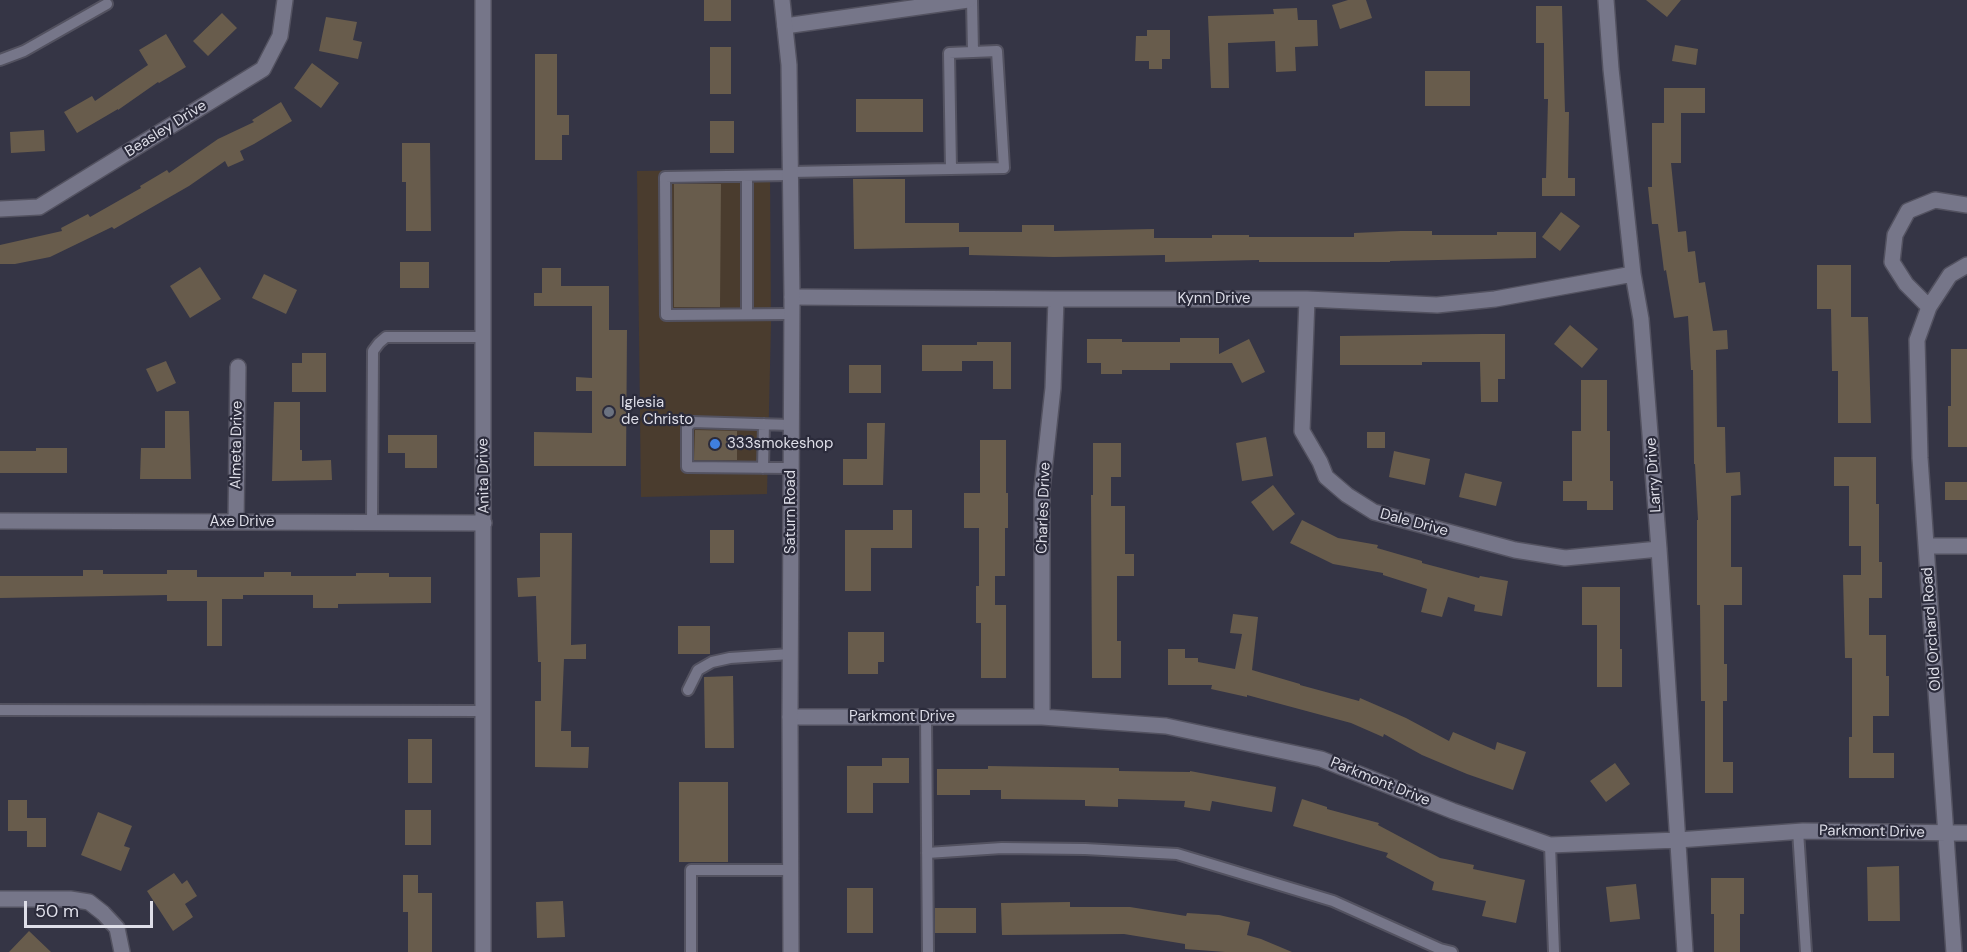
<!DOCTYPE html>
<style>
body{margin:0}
#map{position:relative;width:1967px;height:952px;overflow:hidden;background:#353545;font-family:"DM Sans",sans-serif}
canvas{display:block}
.scale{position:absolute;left:24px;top:901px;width:129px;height:27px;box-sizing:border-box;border:3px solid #dedee8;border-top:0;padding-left:8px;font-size:18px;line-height:21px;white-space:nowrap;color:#dedee8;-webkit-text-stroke:4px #2b2b3b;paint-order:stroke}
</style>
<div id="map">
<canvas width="1967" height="952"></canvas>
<div class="scale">50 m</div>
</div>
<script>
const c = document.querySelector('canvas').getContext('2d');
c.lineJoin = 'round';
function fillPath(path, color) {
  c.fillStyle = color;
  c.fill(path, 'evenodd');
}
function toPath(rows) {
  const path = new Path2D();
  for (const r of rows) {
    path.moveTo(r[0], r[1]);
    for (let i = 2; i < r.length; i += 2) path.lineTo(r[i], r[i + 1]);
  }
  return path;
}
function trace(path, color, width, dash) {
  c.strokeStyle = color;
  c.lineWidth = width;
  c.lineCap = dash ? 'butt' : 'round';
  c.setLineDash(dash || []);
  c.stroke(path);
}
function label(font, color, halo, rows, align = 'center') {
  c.font = font + ' "DM Sans",sans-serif';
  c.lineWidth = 4.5;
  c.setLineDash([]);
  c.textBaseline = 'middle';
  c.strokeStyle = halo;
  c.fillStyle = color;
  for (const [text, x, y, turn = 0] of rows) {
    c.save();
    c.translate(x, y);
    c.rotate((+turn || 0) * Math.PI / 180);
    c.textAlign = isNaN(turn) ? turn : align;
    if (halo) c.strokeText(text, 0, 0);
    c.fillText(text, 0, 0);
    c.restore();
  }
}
const commercial = toPath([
 [770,169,771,325,767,494,641,497,637,171]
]);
const building = toPath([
 [704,0,731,0,731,21,704,21],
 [1348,0,1366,0,1372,18,1340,29,1332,5],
 [1646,0,1681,0,1667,17],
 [1536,6,1562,6,1565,112,1569,112,1568,178,1575,178,1575,196,1542,196,1542,178,1546,178,1548,99,1544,99,1544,43,1536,43],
 [1297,8,1298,20,1317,20,1318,46,1295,47,1296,71,1276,72,1275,41,1228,43,1229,88,1211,88,1208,16,1274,14,1273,9],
 [222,13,237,28,208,56,193,41],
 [326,17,357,22,353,40,362,42,358,59,319,51],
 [1147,30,1170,30,1170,59,1162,59,1162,69,1149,69,1149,61,1135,61,1136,36,1147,36],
 [166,34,186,67,159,83,158,82,118,110,118,109,77,133,64,112,92,96,95,101,148,65,139,50],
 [1675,45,1698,49,1696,65,1672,61],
 [710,47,731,47,731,94,710,94],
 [535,54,557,54,557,115,569,115,569,135,562,135,562,160,535,160],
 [312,63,339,83,321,108,294,88],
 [1425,71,1470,71,1470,106,1425,106],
 [1664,88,1705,88,1705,113,1681,113,1681,163,1671,163,1678,232,1686,231,1688,252,1695,251,1699,283,1705,282,1713,331,1727,330,1728,349,1716,350,1717,427,1725,427,1726,473,1740,472,1741,495,1731,496,1731,567,1742,567,1742,605,1724,605,1724,664,1727,664,1727,701,1723,701,1723,762,1733,762,1733,793,1705,793,1705,701,1701,701,1700,605,1697,605,1697,520,1698,520,1695,464,1694,464,1693,370,1691,370,1688,316,1674,318,1666,270,1664,271,1658,224,1652,224,1648,187,1652,187,1652,123,1664,123],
 [856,99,923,99,923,132,856,132],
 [281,102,292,121,254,144,240,151,244,160,228,167,225,161,189,186,114,229,112,227,50,257,15,264,0,264,0,245,62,231,61,228,88,214,90,217,141,188,140,186,167,170,169,173,218,139,254,122,252,120],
 [710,121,734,121,734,153,710,153],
 [44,130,45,151,11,153,10,132],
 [402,143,430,143,431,231,406,231,406,182,402,182],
 [853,179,905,179,905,223,959,223,959,232,1022,232,1022,225,1054,225,1054,231,1154,229,1154,238,1212,238,1212,235,1249,235,1249,237,1354,237,1354,233,1401,231,1432,231,1432,235,1497,235,1497,232,1536,232,1536,258,1390,261,1390,262,1259,262,1259,260,1165,262,1165,255,1054,257,969,255,969,247,854,249],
 [674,184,721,184,720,307,674,307],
 [1561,212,1580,226,1560,251,1542,237],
 [400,262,429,262,429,288,400,288],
 [1817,265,1851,265,1851,317,1868,317,1871,423,1838,423,1838,371,1832,371,1831,309,1817,309],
 [200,267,221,299,190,318,170,286],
 [542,268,561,268,561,286,609,286,609,330,627,330,626,466,534,466,534,432,592,433,592,391,576,391,576,377,592,378,592,306,534,306,534,293,542,293],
 [264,274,297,290,286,314,252,298],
 [1570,325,1598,349,1582,368,1554,344],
 [1481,334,1505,334,1505,379,1498,379,1498,402,1481,402,1480,362,1422,362,1422,365,1340,365,1340,336],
 [1180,338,1219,338,1219,354,1249,339,1265,372,1242,383,1232,363,1170,363,1170,370,1122,370,1122,374,1101,374,1101,363,1087,363,1087,339,1122,339,1122,342,1180,342],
 [977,342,1011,342,1011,389,993,389,993,361,962,361,962,371,922,371,922,345,977,345],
 [1951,349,1967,349,1967,447,1948,447,1948,406,1951,406],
 [302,353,326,353,326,392,292,392,292,363,302,363],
 [166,361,176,383,157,392,146,369],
 [849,365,881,365,881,393,849,393],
 [1581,380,1607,380,1607,431,1610,431,1610,481,1613,481,1613,510,1587,510,1587,501,1563,501,1563,481,1572,481,1572,431,1581,431],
 [274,402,300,402,300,450,302,450,302,461,331,460,332,480,272,481],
 [165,411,189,411,191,479,140,479,141,448,165,448],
 [867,423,885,423,883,485,843,485,843,459,867,459],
 [695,430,737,431,737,460,694,460],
 [1367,432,1385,432,1385,448,1367,448],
 [388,435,437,435,437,468,405,468,405,453,388,453],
 [1266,437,1273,476,1242,481,1236,443],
 [980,440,1006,440,1006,493,1008,493,1008,528,1005,528,1005,576,995,576,995,605,1006,605,1006,678,981,678,981,623,976,623,976,586,979,586,979,528,964,528,964,493,980,493],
 [1093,443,1121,443,1121,477,1111,477,1111,506,1125,506,1125,554,1134,554,1134,576,1117,576,1117,641,1121,641,1121,678,1092,678,1091,495,1093,495],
 [36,448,67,448,67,473,0,473,0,451,36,451],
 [1394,451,1430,459,1425,485,1389,477],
 [1834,457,1876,457,1876,504,1879,504,1879,562,1882,562,1882,598,1869,598,1869,635,1886,635,1886,676,1889,676,1889,716,1873,716,1873,753,1894,753,1894,778,1849,778,1849,737,1852,737,1852,658,1845,658,1843,575,1861,575,1861,546,1849,546,1849,486,1834,486],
 [1465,473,1502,482,1496,506,1459,497],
 [1945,482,1967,482,1967,500,1945,500],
 [1273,485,1295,514,1273,531,1251,502],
 [893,510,912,510,912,548,871,548,871,591,845,591,845,530,893,530],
 [1302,520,1338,538,1378,545,1377,548,1422,561,1422,563,1479,578,1480,576,1508,581,1502,616,1474,611,1475,605,1448,597,1442,617,1421,612,1427,589,1383,575,1383,573,1333,564,1290,543],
 [710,530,734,530,734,563,710,563],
 [540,533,572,533,571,645,586,644,586,659,564,659,561,731,571,731,571,747,589,747,588,768,535,767,535,701,541,701,541,662,538,662,536,596,518,597,517,578,540,577],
 [83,570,103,570,103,574,167,574,167,570,197,570,197,577,264,577,264,572,291,572,291,576,356,576,356,573,389,573,389,577,431,577,431,603,338,604,338,608,313,608,313,595,243,595,243,599,222,599,222,646,207,646,207,601,167,601,167,595,0,598,0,576,83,576],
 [1582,587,1620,587,1620,649,1622,649,1622,687,1597,687,1597,625,1582,625],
 [1233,614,1258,617,1252,670,1300,684,1300,685,1359,701,1360,698,1406,718,1449,741,1453,732,1495,750,1497,742,1526,752,1513,790,1467,774,1422,755,1384,734,1383,737,1351,723,1247,695,1247,697,1211,689,1212,685,1168,685,1168,649,1185,649,1185,658,1198,658,1198,662,1235,669,1242,634,1230,633],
 [678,626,710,626,710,654,678,654],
 [848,632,884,632,884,662,878,662,878,674,848,674],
 [733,676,734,748,705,748,704,677],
 [408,739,432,739,432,783,408,783],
 [882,758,909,758,909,783,873,783,873,813,847,813,847,766,882,766],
 [1615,763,1630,784,1606,802,1590,781],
 [988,766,1119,768,1119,771,1190,772,1190,771,1276,787,1272,812,1212,801,1210,811,1184,807,1185,801,1118,799,1118,807,1085,806,1085,800,1001,799,1001,790,970,790,970,795,937,795,937,769,988,769],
 [679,782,728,782,728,862,679,862],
 [1302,799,1327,807,1327,809,1379,823,1378,825,1440,858,1474,865,1473,869,1525,880,1516,923,1482,916,1486,901,1432,890,1434,882,1386,857,1388,853,1293,826],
 [8,800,27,800,27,818,46,818,46,847,27,847,27,831,8,831],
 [405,810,431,810,431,845,405,845],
 [98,812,132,826,124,846,130,848,121,871,81,855],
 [1899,866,1900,921,1868,921,1867,867],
 [174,873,182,884,187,880,197,896,185,904,193,917,173,931,147,891],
 [403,875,418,875,418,893,432,893,432,952,408,952,408,912,403,912],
 [1711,878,1744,878,1744,914,1740,914,1740,952,1714,952,1714,914,1711,914],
 [1636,884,1640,919,1610,922,1606,887],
 [847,888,873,888,873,933,847,933],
 [563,901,565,937,537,938,536,902],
 [1070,902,1070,907,1130,907,1186,916,1187,913,1219,915,1250,922,1247,935,1261,939,1292,952,1225,952,1185,949,1185,944,1124,934,1002,935,1001,903],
 [935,908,976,908,976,933,935,933],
 [29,931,51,952,9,952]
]);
const service = toPath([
 [972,0,973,52],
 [0,60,24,51,107,4],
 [790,172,1004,168,997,51,949,53,951,169],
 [790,175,665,177,666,315,792,314],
 [747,176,747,314],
 [763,468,764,424],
 [791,468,687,467,687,427,692,422,791,425],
 [372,523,373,351,379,343,386,337,483,337],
 [688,690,698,670,712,662,730,658,790,654],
 [0,710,484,711],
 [926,717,928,952],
 [1798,831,1806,952],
 [1550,845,1554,952],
 [927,853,1002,848,1085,849,1177,854,1333,901,1440,949,1452,952],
 [691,952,691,870,791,870]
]);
const minor = toPath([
 [483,0,483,952],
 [1606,0,1611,69,1633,274,1641,319,1659,549,1685,952],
 [785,26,968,0],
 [0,209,39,207,263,69,280,36,285,0],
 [792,297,1056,299,1307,299,1437,305,1495,299,1633,274],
 [1307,299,1302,431,1320,462,1326,477,1347,495,1374,512,1515,550,1565,558,1659,549],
 [1929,307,1906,284,1892,262,1895,235,1908,211,1935,200,1967,205],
 [0,521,484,523],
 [236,522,238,367],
 [1926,546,1967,546],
 [790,717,1042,717,1166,726,1321,759,1453,811,1550,845,1678,840,1803,831,1967,833],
 [1042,717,1042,489,1053,388,1056,299],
 [0,899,70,899,89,902,103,913,117,928,122,952],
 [1954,952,1920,458,1917,340,1929,307,1950,275,1967,265]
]);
const tertiary = toPath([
 [782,0,789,65,792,297,790,717,791,952]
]);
const markers = [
 [609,412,6,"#6b7280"],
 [715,444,6,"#3f7fe0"]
];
const streetNames = [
 ["Beasley Drive",166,129,-32],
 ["Kynn Drive",1214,299],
 ["Almeta Drive",237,445,-89],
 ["Larry Drive",1654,475,-94],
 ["Anita Drive",484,476,-91],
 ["Charles Drive",1044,508,-88],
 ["Saturn Road",791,512,-90],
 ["Axe Drive",242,522],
 ["Dale Drive",1414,523,15],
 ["Old Orchard Road",1932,629,-94],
 ["Parkmont Drive",902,717],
 ["Parkmont Drive",1380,782,22],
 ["Parkmont Drive",1872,832,1]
];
const poiNames = [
 ["Iglesia",621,403],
 ["de Christo",621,420],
 ["333smokeshop",727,444]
];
fillPath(commercial, '#4a3c2e');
fillPath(building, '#685c4c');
trace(service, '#535260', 14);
trace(minor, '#535260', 18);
trace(tertiary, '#535260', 18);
trace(service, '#767689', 10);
trace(minor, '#767689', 15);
trace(tertiary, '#767689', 15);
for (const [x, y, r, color] of markers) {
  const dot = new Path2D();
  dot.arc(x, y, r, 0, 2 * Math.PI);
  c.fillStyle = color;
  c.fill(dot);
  trace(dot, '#2b2b3b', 2);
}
label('15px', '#dedee8', '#2b2b3b', streetNames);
label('15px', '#dedee8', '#2b2b3b', poiNames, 'left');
</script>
